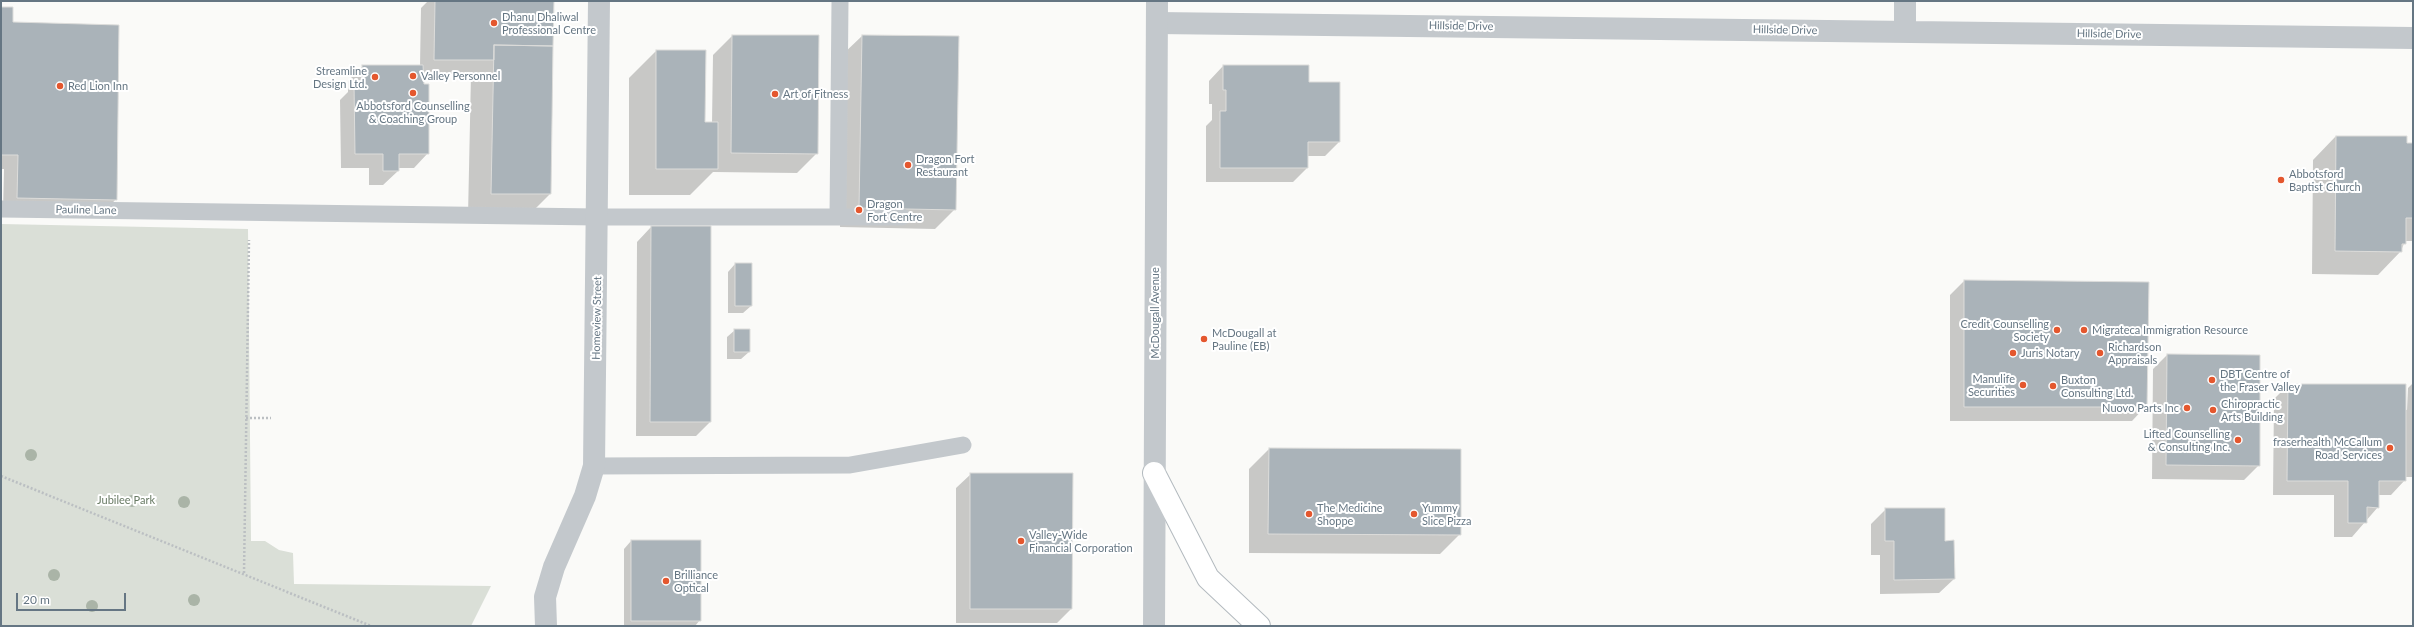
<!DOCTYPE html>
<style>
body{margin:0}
#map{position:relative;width:2414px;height:627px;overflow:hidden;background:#fafaf8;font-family:Lato,sans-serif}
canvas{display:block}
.frame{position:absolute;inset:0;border:2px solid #657683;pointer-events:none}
.scale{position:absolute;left:16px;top:593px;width:110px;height:18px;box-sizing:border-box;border:2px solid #657683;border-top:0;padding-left:5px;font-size:12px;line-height:14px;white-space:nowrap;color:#657683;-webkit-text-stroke:3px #fff;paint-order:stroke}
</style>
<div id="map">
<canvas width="2414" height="627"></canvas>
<div class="frame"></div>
<div class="scale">20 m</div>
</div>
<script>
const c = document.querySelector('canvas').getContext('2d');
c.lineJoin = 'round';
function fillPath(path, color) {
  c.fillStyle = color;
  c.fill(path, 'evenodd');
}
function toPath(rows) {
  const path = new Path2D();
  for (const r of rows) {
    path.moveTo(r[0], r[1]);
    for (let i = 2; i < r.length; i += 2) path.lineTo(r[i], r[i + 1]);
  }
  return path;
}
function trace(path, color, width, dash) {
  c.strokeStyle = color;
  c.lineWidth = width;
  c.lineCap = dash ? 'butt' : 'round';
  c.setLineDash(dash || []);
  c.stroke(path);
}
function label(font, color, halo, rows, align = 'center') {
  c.font = font + ' Lato,sans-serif';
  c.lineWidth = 4;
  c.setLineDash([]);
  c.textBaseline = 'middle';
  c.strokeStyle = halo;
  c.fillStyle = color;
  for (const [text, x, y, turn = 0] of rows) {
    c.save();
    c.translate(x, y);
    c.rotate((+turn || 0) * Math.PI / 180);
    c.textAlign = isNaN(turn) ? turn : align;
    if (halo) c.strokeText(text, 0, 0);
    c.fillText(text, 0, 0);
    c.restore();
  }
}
const green = toPath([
 [1,224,248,229,251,541,265,541,279,550,293,553,294,584,491,586,471,626,1,626]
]);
const shadow = toPath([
 [428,1,553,1,550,194,527,217,468,216,471,74,422,74,428,153,414,168,398,168,398,171,383,185,369,185,369,168,341,168,340,100,348,92,348,81,363,66,420,66,421,8],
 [1,8,116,199,102,214,3,212,4,169,1,169],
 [732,36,817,153,797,173,713,172,690,195,629,195,629,78,656,51,704,123,712,123,713,55],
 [862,36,958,37,955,209,935,229,840,227,842,55],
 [1223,66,1308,66,1308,83,1339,142,1325,156,1307,156,1307,168,1293,182,1206,182,1206,126,1212,120,1212,104,1209,104,1209,81],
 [2336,136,2413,144,2413,241,2405,241,2401,251,2378,275,2312,274,2313,160],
 [651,227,710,422,696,436,636,436,637,242],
 [735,264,751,306,743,313,728,313,728,272],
 [1964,281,2146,406,2132,421,1950,421,1950,295],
 [735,330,749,352,741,359,727,359,727,337],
 [2167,355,2259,465,2244,480,2152,479,2153,369],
 [2413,383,2413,477,2405,477,2405,480,2391,495,2378,495,2378,507,2352,537,2334,537,2334,495,2273,495,2274,399,2288,385,2407,410,2408,388],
 [1269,449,1460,534,1440,554,1249,553,1249,469],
 [971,474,1071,609,1057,623,956,623,956,488],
 [1886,509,1944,542,1954,579,1939,593,1880,594,1880,555,1871,555,1871,524],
 [631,541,700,620,695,626,624,626,624,549]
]);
const building = toPath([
 [435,1,554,1,553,46,494,45,494,60,434,60,435,1],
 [1,7,13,7,13,22,119,25,117,200,17,198,18,155,1,155,1,7],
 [732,35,819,35,818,154,731,153,732,35],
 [862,35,959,36,956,210,859,208,862,35],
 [494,45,553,46,551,194,491,194,494,45],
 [656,50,706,50,705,122,718,122,718,169,656,169,656,50],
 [362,65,423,65,424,84,429,84,429,154,399,154,399,171,383,171,383,154,355,154,354,84,362,84,362,65],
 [1223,65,1309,65,1309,82,1340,82,1340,142,1308,142,1308,168,1220,168,1220,111,1226,111,1226,90,1223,90,1223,65],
 [2336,136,2407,136,2407,143,2413,143,2413,218,2406,218,2406,244,2402,244,2402,252,2335,251,2336,136],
 [651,226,711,226,711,422,650,422,651,226],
 [735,263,752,263,752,306,735,306,735,263],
 [1964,280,2149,282,2147,407,1964,407,1964,280],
 [734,329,750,329,750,352,734,352,734,329],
 [2167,354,2260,355,2260,466,2166,465,2167,354],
 [2288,384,2406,384,2406,481,2379,481,2379,508,2367,507,2367,523,2348,523,2348,481,2287,481,2288,384],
 [1269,448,1461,449,1461,535,1268,534,1269,448],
 [970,473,1073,473,1072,609,970,609,970,473],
 [1885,508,1945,508,1945,541,1954,540,1955,579,1894,580,1894,541,1885,541,1885,508],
 [631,540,701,540,701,621,631,621,631,540]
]);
const path = toPath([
 [246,418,271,418],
 [1,476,371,626],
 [244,573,249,240]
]);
const service = toPath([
 [1,209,598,217,902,217],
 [838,217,840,1],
 [594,466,850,465,963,445]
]);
const minor = toPath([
 [1157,23,2413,38],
 [1905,31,1905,1],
 [546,626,545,597,554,567,585,496,594,466,599,1]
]);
const tertiary = toPath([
 [1154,626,1157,1]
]);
const secondary = toPath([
 [1154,473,1208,578,1259,626]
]);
const trees = [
 [31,455],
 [132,501],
 [184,502],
 [54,575],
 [194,600],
 [92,606]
];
const markers = [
 [494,23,4,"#e4572e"],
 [413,76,4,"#e4572e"],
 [375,77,4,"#e4572e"],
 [60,86,4,"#e4572e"],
 [413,93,4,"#e4572e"],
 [775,94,4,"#e4572e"],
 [908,165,4,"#e4572e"],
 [2281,180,4,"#e4572e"],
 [859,210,4,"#e4572e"],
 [2057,330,4,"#e4572e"],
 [2084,330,4,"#e4572e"],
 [1204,339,4,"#e4572e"],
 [2013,353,4,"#e4572e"],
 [2100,353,4,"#e4572e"],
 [2212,380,4,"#e4572e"],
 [2023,385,4,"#e4572e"],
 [2053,386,4,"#e4572e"],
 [2187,408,4,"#e4572e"],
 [2213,410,4,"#e4572e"],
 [2238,440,4,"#e4572e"],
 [2390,448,4,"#e4572e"],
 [1309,514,4,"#e4572e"],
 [1414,514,4,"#e4572e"],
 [1021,541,4,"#e4572e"],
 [666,581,4,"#e4572e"]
];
const poiNames = [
 ["Dhanu Dhaliwal",502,17],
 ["Professional Centre",502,30],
 ["Streamline",367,71,"right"],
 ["Design Ltd.",367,84,"right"],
 ["Valley Personnel",421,76],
 ["Red Lion Inn",68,86],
 ["Art of Fitness",783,94],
 ["Abbotsford Counselling",413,106,"center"],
 ["& Coaching Group",413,119,"center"],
 ["Dragon Fort",916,159],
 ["Restaurant",916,172],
 ["Abbotsford",2289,174],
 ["Baptist Church",2289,187],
 ["Dragon",867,204],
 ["Fort Centre",867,217],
 ["Credit Counselling",2049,324,"right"],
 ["Society",2049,337,"right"],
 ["Migrateca Immigration Resource",2092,330],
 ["McDougall at",1212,333],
 ["Pauline (EB)",1212,346],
 ["Richardson",2108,347],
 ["Appraisals",2108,360],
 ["Juris Notary",2021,353],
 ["DBT Centre of",2220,374],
 ["the Fraser Valley",2220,387],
 ["Manulife",2015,379,"right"],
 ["Securities",2015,392,"right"],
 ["Buxton",2061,380],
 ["Consulting Ltd.",2061,393],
 ["Chiropractic",2221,404],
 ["Arts Building",2221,417],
 ["Nuovo Parts Inc",2179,408,"right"],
 ["Lifted Counselling",2230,434,"right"],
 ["& Consulting Inc.",2230,447,"right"],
 ["fraserhealth McCallum",2382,442,"right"],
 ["Road Services",2382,455,"right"],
 ["The Medicine",1317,508],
 ["Shoppe",1317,521],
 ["Yummy",1422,508],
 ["Slice Pizza",1422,521],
 ["Valley-Wide",1029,535],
 ["Financial Corporation",1029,548],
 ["Brilliance",674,575],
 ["Optical",674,588]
];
const streetNames = [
 ["Hillside Drive",1461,26,1],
 ["Hillside Drive",1785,30,1],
 ["Hillside Drive",2109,34,1],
 ["Pauline Lane",86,210,1],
 ["McDougall Avenue",1155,313,-90],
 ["Homeview Street",597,318,-89]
];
const parkNames = [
 ["Jubilee Park",126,500]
];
fillPath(green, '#dadfd7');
fillPath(shadow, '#0003');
fillPath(building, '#aab3b9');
trace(building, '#dcdcda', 1);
trace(secondary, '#b3babf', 24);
trace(path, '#bbbfc2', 2.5, [2, 2]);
trace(service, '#c3c8cc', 17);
trace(minor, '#c3c8cc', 22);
trace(tertiary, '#c3c8cc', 22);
trace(secondary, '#fff', 22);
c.fillStyle = '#aab4a7';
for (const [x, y] of trees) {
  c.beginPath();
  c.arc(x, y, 6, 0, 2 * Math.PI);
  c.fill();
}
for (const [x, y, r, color] of markers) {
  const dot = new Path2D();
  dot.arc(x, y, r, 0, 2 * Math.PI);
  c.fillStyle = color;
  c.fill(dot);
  trace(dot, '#fff', 1.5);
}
label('11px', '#657683', '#fff', poiNames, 'left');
label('11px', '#657683', '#fff', streetNames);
label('11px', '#687a64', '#fff', parkNames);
</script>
